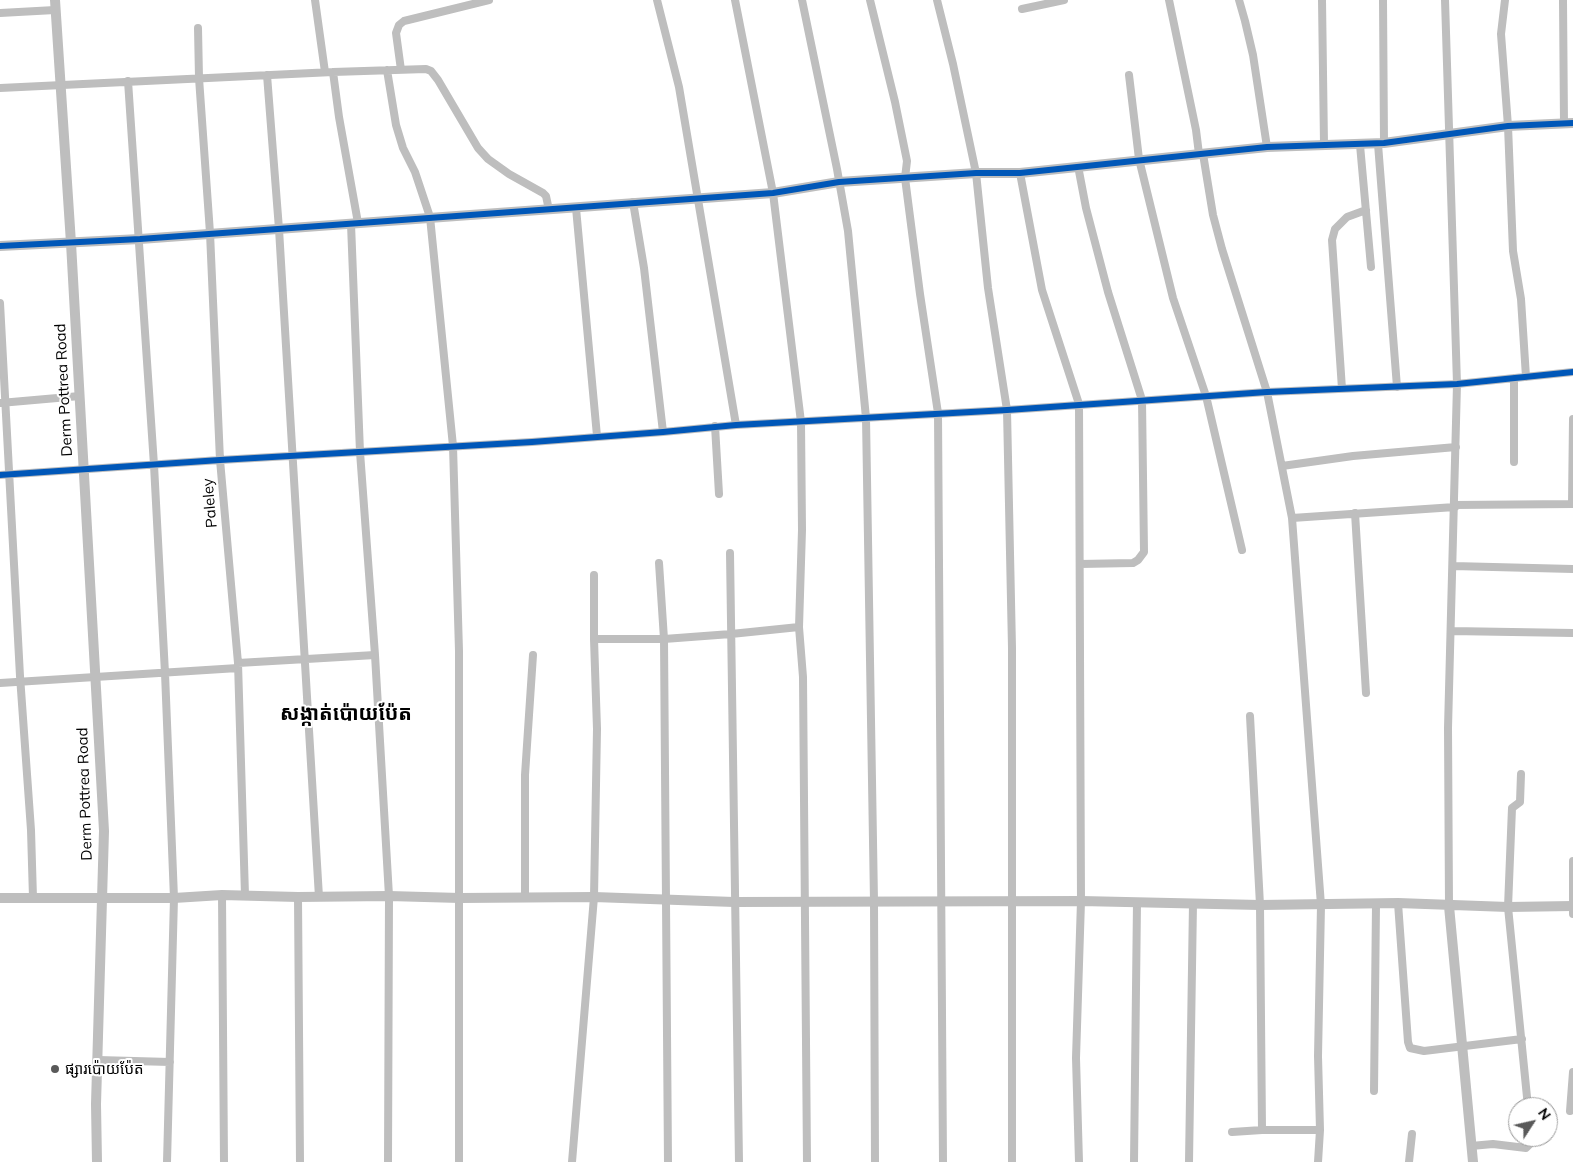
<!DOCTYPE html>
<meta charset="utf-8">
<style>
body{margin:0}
#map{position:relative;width:1573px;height:1162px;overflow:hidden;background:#fff;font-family:Mulish,sans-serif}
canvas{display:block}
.north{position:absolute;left:1508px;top:1097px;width:50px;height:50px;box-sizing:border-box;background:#fff;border:1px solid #999;border-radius:50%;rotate:55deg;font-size:14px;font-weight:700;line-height:20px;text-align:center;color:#000}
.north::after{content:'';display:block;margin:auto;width:18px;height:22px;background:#595959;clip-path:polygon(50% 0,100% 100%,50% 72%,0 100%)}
</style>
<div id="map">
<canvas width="1573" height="1162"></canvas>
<div class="north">N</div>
</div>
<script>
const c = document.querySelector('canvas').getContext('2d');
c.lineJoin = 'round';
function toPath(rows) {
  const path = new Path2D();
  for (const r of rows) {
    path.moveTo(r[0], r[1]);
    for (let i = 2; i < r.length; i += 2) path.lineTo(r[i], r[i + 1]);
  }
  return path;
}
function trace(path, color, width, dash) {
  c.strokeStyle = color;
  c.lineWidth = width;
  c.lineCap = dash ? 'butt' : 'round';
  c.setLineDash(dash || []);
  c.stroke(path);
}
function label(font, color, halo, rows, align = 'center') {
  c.font = font + ' Mulish,"Noto Sans Khmer",sans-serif';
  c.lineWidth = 4;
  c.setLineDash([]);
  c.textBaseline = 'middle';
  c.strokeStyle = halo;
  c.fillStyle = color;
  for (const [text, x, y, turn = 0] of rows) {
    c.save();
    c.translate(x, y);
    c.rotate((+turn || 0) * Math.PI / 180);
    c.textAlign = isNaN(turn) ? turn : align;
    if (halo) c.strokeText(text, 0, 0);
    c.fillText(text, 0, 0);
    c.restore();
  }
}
const minor = toPath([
 [315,0,325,72],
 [657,0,679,87,736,425],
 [735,0,773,193,801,422,802,530,799,627,803,677,807,1162],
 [802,0,837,169,848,231,866,418,874,901,875,1162],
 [870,0,895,102,907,161,905,178,920,294,938,413,943,1162],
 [937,0,953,64,976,173,988,288,1007,410,1012,648,1012,1162],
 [1169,0,1196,130,1199,154],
 [1239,0,1245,21,1253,55,1267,147],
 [1322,0,1324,144],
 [1383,0,1384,143],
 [1445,0,1457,384,1448,728,1449,906],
 [1505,0,1501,34,1508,126,1513,251,1521,299,1526,377],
 [1563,0,1564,124],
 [1022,9,1064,0],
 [0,13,55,10],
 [198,28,199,78,210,233,220,460,238,663,245,895],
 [387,70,396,125,403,148,415,172,430,217,453,446,459,651,459,1162],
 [401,70,396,33,399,25,404,21,489,0],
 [333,72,339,117,358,223],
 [267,75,279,229,319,897],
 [1129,75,1139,159,1173,298,1206,396,1242,550],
 [128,81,154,465,165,673,174,898,167,1162],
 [0,88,333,72,426,69,431,71,438,80,478,148,488,159,509,174,543,193,546,196,549,210],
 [1378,144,1397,387],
 [1360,145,1371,267],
 [1203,154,1213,215,1222,249,1267,392,1292,518,1321,905,1318,1056,1320,1130,1318,1162],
 [1078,166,1086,208,1108,292,1142,400,1144,552,1138,560,1133,563,1080,564],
 [1020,173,1042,290,1079,404,1081,901,1076,1058,1079,1162],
 [633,202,644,268,663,432],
 [576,208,597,436],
 [351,224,360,452,375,655,389,896,388,1162],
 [0,303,20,676,31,830,33,898],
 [1514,378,1514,462],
 [1342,389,1332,240,1335,229,1347,217,1366,210],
 [0,403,80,396],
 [715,426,719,494],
 [1282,466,1353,456,1456,447],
 [0,475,220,460,532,442,663,432,736,425,1007,410,1267,392,1457,384,1573,372],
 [1572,504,1573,419],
 [1454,505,1573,504],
 [1355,513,1366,693],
 [1292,518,1455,507],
 [730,553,739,1162],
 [659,563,664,639,668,1162],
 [1453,566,1573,569],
 [1451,631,1573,633],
 [594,639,664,639,731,634,799,627],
 [238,663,375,655],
 [0,683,238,668],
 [1250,716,1260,905,1262,1130,1320,1130],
 [1521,774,1520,802,1512,808,1508,907,1528,1107],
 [1573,861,1573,914],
 [222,895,224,1162],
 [298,897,300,1162],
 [525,898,525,775,533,655],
 [1398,903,1408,1042,1410,1048,1424,1051,1522,1039],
 [98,1060,170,1062],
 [1374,1091,1376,905],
 [1570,1111,1573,1072],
 [1232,1132,1262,1130],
 [1471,1146,1493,1144,1526,1148,1531,1143,1530,1137],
 [572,1162,594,897,597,729,594,639,594,575],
 [1134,1162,1137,902],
 [1189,1162,1193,903],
 [1409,1162,1412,1134]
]);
const tertiary = toPath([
 [55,0,71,243,104,831,96,1104,97,1162],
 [0,246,140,239,773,193,839,182,976,173,1020,173,1267,147,1384,143,1508,126,1573,123],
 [0,898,174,898,222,895,298,897,389,896,460,898,594,897,734,902,1081,901,1260,905,1398,903,1508,907,1573,906],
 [1449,906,1473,1162]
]);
const cycleway = toPath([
 [0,246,140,239,773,193,839,182,976,173,1020,173,1267,147,1384,143,1508,126,1573,123],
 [0,475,220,460,532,442,663,432,736,425,1007,410,1267,392,1457,384,1573,372]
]);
const markers = [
 [55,1069,5,"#595959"]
];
const streetNames = [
 ["Derm Pottrea Road",64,390,-93],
 ["Paleley",210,503,-95],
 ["Derm Pottrea Road",85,794,-92]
];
const poiNames = [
 ["ផ្សារប៉ោយប៉ែត",65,1069]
];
const districtNames = [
 ["សង្កាត់ប៉ោយប៉ែត",346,714]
];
trace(minor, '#bebebe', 8);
trace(tertiary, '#bebebe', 10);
trace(cycleway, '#0057b8', 6);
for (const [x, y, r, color] of markers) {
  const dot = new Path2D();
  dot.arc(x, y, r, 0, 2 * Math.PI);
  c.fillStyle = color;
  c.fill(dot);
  trace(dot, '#fff', 2);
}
label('15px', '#000', '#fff', streetNames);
label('15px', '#000', '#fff', poiNames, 'left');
label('bold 20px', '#000', '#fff', districtNames);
</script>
